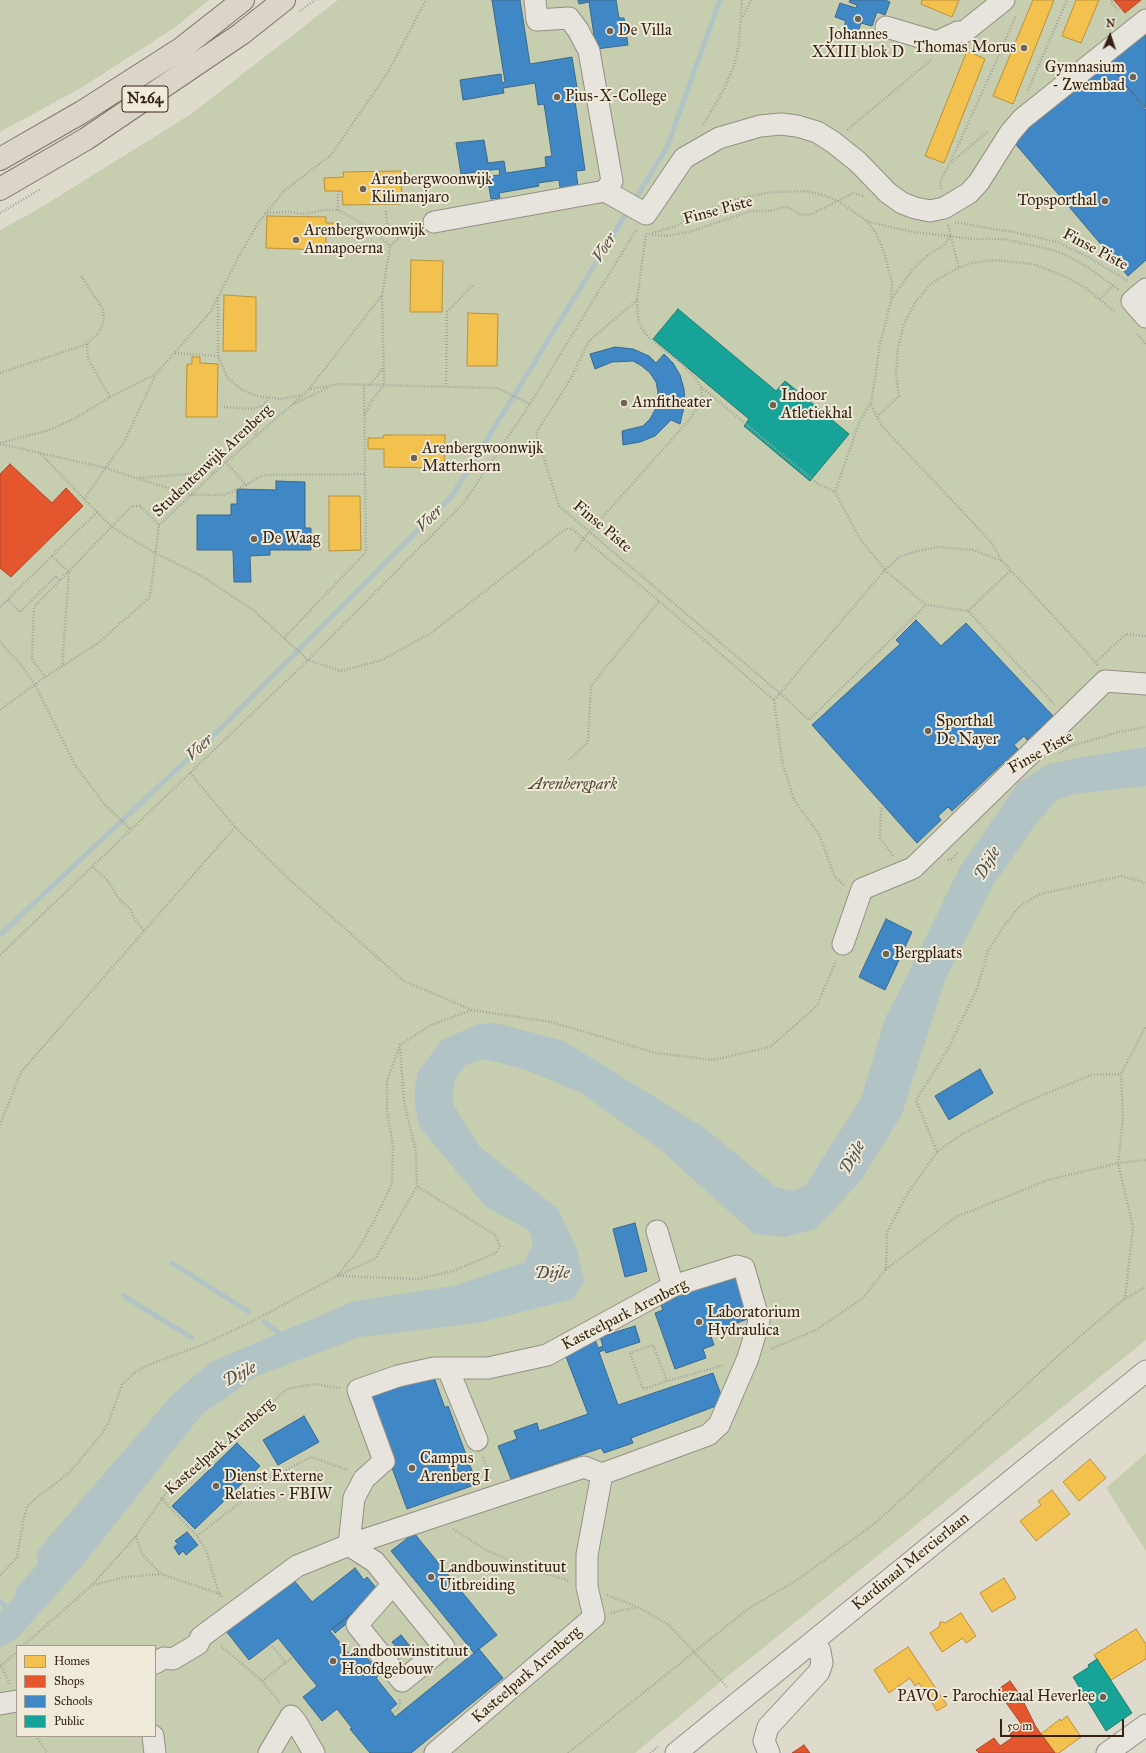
<!DOCTYPE html>
<style>
body{margin:0}
#map{position:relative;width:1146px;height:1753px;overflow:hidden;background:#dfdbcc;font-family:"IM FELL Great Primer",serif}
canvas{display:block}
.legend{position:absolute;left:16px;top:1645px;width:140px;height:92px;box-sizing:border-box;background:#efead9;border:1px solid #a59a89;margin:0;padding:5px 7px;list-style:none;font-size:12px;color:#362212}
.legend li{display:flex;align-items:center;gap:8px;height:20px}
.legend b{width:20px;border:1px solid #a59a89}
.north{position:absolute;left:1090px;top:16px;width:40px;height:40px;-webkit-text-stroke:3px #efead9;paint-order:stroke;rotate:3deg;font-size:11px;font-weight:700;line-height:16px;text-align:center;color:#362212}
.north::after{content:'';display:block;margin:auto;width:14px;height:18px;background:#362212;clip-path:polygon(50% 0,100% 100%,50% 72%,0 100%)}
.scale{position:absolute;left:1000px;top:1719px;width:124px;height:18px;box-sizing:border-box;border:2px solid #362212;border-top:0;padding-left:5px;font-size:12px;line-height:14px;white-space:nowrap;color:#362212;-webkit-text-stroke:3px #efead9;paint-order:stroke}
</style>
<div id="map">
<canvas width="1146" height="1753"></canvas>
<ul class="legend">
<li><b style="height:11px;background:#f2c14e"></b>Homes</li>
<li><b style="height:11px;background:#e4572e"></b>Shops</li>
<li><b style="height:11px;background:#3f88c5"></b>Schools</li>
<li><b style="height:11px;background:#17a398"></b>Public</li>
</ul>
<div class="north">N</div>
<div class="scale">50 m</div>
</div>
<script>
const c = document.querySelector('canvas').getContext('2d');
c.lineJoin = 'round';
function fillPath(path, color) {
  c.fillStyle = color;
  c.fill(path, 'evenodd');
}
function toPath(rows) {
  const path = new Path2D();
  for (const r of rows) {
    path.moveTo(r[0], r[1]);
    for (let i = 2; i < r.length; i += 2) path.lineTo(r[i], r[i + 1]);
  }
  return path;
}
function trace(path, color, width, dash) {
  c.strokeStyle = color;
  c.lineWidth = width;
  c.lineCap = dash ? 'butt' : 'round';
  c.setLineDash(dash || []);
  c.stroke(path);
}
function label(font, color, halo, rows, align = 'center') {
  c.font = font + ' "IM FELL Great Primer",serif';
  c.lineWidth = 4;
  c.setLineDash([]);
  c.textBaseline = 'middle';
  c.strokeStyle = halo;
  c.fillStyle = color;
  for (const [text, x, y, turn = 0] of rows) {
    c.save();
    c.translate(x, y);
    c.rotate((+turn || 0) * Math.PI / 180);
    c.textAlign = isNaN(turn) ? turn : align;
    if (halo) c.strokeText(text, 0, 0);
    c.fillText(text, 0, 0);
    c.restore();
  }
}
const green = toPath([
 [0,0,209,0,177,26,81,88,0,132],
 [338,0,1146,0,1146,1340,722,1681,635,1753,0,1753,0,230,35,211,191,114],
 [17,1646,155,1646,155,1736,17,1736],
 [1146,1453,1146,1551,1106,1488]
]);
const water = toPath([
 [1146,747,1146,786,1075,794,1057,800,1037,822,992,887,945,980,902,1114,862,1179,816,1229,785,1237,754,1234,662,1151,581,1093,526,1070,484,1059,465,1065,455,1080,452,1102,479,1146,558,1209,577,1249,584,1281,573,1299,478,1323,360,1337,257,1376,202,1414,81,1567,18,1637,0,1648,0,1611,14,1598,16,1588,38,1564,37,1553,42,1545,174,1393,211,1362,354,1301,453,1286,525,1262,533,1243,530,1231,486,1207,419,1126,415,1105,415,1087,418,1072,442,1040,478,1024,496,1023,564,1041,706,1129,776,1187,793,1191,806,1185,861,1098,886,1016,899,992,960,867,1018,783,1048,764,1082,757]
]);
const homes = toPath([
 [922,0,959,0,952,17,921,4,922,0],
 [1033,0,1054,0,1013,104,993,96,1033,0],
 [1076,0,1099,0,1081,43,1062,36,1076,0],
 [967,51,985,59,944,163,925,156,967,51],
 [401,171,402,204,343,205,342,191,325,191,324,178,344,177,343,172,401,171],
 [267,216,326,217,326,223,336,223,336,233,326,232,326,250,266,248,267,216],
 [411,260,443,261,442,312,410,312,411,260],
 [224,295,256,297,256,351,223,351,224,295],
 [468,313,498,314,497,366,467,366,468,313],
 [192,357,200,357,200,363,218,364,217,417,186,417,187,364,192,364,192,357],
 [384,435,445,435,444,468,384,467,384,449,368,449,368,438,383,438,384,435],
 [329,496,360,496,361,550,329,551,329,496],
 [1090,1459,1106,1478,1079,1501,1063,1482,1090,1459],
 [1052,1490,1070,1514,1036,1541,1020,1521,1041,1505,1038,1501,1052,1490],
 [1004,1578,1016,1598,992,1612,980,1593,1004,1578],
 [961,1613,976,1636,966,1643,963,1638,942,1652,930,1633,939,1627,940,1622,943,1622,945,1623,961,1613],
 [1136,1629,1146,1644,1146,1659,1111,1680,1094,1655,1136,1629],
 [908,1647,947,1705,937,1711,919,1683,915,1686,910,1678,889,1693,874,1670,908,1647],
 [1067,1716,1081,1737,1059,1753,1055,1753,1041,1734,1060,1719,1061,1721,1067,1716]
]);
const shops = toPath([
 [1114,0,1141,0,1125,13,1114,0],
 [10,464,52,503,66,488,83,506,11,577,0,568,0,474,10,464],
 [1010,1681,1020,1695,1036,1727,1055,1753,979,1753,976,1750,994,1738,1000,1746,1012,1738,1010,1734,1022,1725,997,1690,1010,1681],
 [804,1745,810,1753,792,1753,804,1745]
]);
const schools = toPath([
 [492,0,520,0,530,64,572,57,579,100,575,101,585,170,576,171,578,186,560,188,559,180,538,183,539,186,499,193,500,198,491,199,487,176,500,175,499,169,461,174,456,143,484,140,488,163,504,161,506,173,546,167,545,157,552,156,544,104,538,105,535,83,503,88,504,93,463,100,460,80,501,74,502,83,505,82,492,0],
 [578,0,616,0,619,18,624,18,628,45,596,49,589,2,579,4,578,0],
 [850,0,885,0,890,2,885,15,877,12,872,26,861,23,856,38,841,33,846,21,835,17,840,3,856,8,857,5,849,2,850,0],
 [1146,23,1146,108,1107,63,1146,23],
 [1102,67,1106,72,1111,67,1146,110,1146,260,1128,276,1013,141,1102,67],
 [615,347,633,349,649,356,656,363,664,354,673,363,680,375,684,389,685,403,680,424,671,420,655,436,640,442,623,445,622,431,643,426,650,419,655,410,658,392,656,382,650,373,642,366,633,361,612,362,595,369,590,354,615,347],
 [276,481,305,482,305,528,311,528,311,550,270,550,270,555,250,556,251,582,234,582,233,550,197,550,197,515,231,515,231,504,237,504,237,489,276,490,276,481],
 [916,620,941,646,966,623,1053,716,1027,740,1024,736,1014,745,1018,749,952,811,948,807,938,816,941,820,917,843,812,725,900,644,896,640,916,620],
 [886,919,912,932,885,990,859,977,886,919],
 [980,1069,993,1093,949,1120,935,1096,980,1069],
 [635,1223,647,1271,625,1277,613,1229,635,1223],
 [737,1271,753,1317,710,1333,714,1345,703,1349,706,1358,675,1369,655,1313,663,1310,659,1300,737,1271],
 [635,1326,640,1342,606,1353,605,1350,599,1352,618,1405,713,1373,724,1403,631,1438,633,1443,604,1453,601,1448,511,1479,498,1446,517,1439,514,1431,537,1423,539,1431,588,1414,563,1349,595,1339,598,1348,603,1346,600,1337,635,1326],
 [432,1372,445,1408,448,1406,477,1484,407,1509,366,1396,432,1372],
 [304,1416,319,1442,278,1465,263,1440,304,1416],
 [237,1443,260,1466,195,1529,172,1506,237,1443],
 [187,1532,198,1545,186,1555,183,1551,179,1555,174,1547,178,1544,175,1541,187,1532],
 [414,1533,497,1635,474,1653,391,1551,414,1533],
 [355,1568,364,1580,367,1577,378,1590,376,1594,330,1631,351,1656,360,1649,380,1674,376,1678,397,1704,390,1710,395,1717,479,1649,503,1678,411,1753,370,1753,350,1729,352,1728,337,1709,322,1721,303,1697,317,1686,278,1638,249,1660,226,1631,292,1578,312,1602,355,1568],
 [348,1616,351,1620,335,1633,332,1629,348,1616],
 [401,1635,413,1650,404,1657,392,1642,401,1635]
]);
const public = toPath([
 [678,309,776,391,785,381,849,434,810,481,744,426,749,419,653,339,678,309],
 [1097,1659,1132,1713,1106,1731,1073,1677,1089,1667,1088,1665,1097,1659]
]);
const stream = toPath([
 [633,203,667,147,720,0],
 [0,935,220,729,452,496,629,209],
 [172,1263,249,1312],
 [124,1296,192,1338],
 [264,1322,279,1333],
 [0,1601,9,1612]
]);
const path = toPath([
 [1112,0,1111,2,1119,11],
 [300,11,315,0],
 [743,17,751,0],
 [1001,51,1016,15],
 [1028,90,1067,0],
 [703,125,723,91,734,66,739,44,742,0],
 [847,130,931,60],
 [952,162,988,131],
 [941,189,940,181,950,163,1001,51,982,41],
 [338,210,338,190],
 [386,211,387,224,399,238],
 [0,213,41,189],
 [266,213,285,190,331,155,388,72,426,0],
 [867,221,876,233,885,255,892,283,891,301,880,344,871,404,877,417,882,426,991,542,1002,561,1086,651,1098,666],
 [955,223,963,223,980,227,1014,232,1057,242,1090,258,1128,281],
 [948,225,959,268],
 [652,233,676,226,700,212,740,198,772,192,805,191,823,195,838,201,867,221,890,227,914,232,974,239,1004,239,1053,250,1066,255,1089,268,1119,290],
 [646,234,666,236,689,232,751,211,770,211,784,207,790,208,799,214,806,215,812,214,853,193,863,196],
 [218,298,218,356],
 [1100,299,1113,285],
 [637,300,589,341,570,380,536,433,559,506,781,694,809,720,926,605,968,611,1055,705],
 [891,300,912,270,928,255,944,245,950,236],
 [1137,334,1146,344],
 [87,344,88,359,110,397],
 [175,353,218,356,227,377,242,390,257,396,280,399,303,395],
 [0,373,87,344,100,331,104,320,103,309,81,276],
 [368,385,375,379,383,368],
 [446,387,447,312,473,285],
 [701,387,818,484,835,492],
 [310,388,382,295,390,246,409,229,417,227],
 [294,404,329,387],
 [870,404,859,423,835,492,859,537,885,570,899,557,917,551,938,547,973,550,1002,561],
 [224,407,253,409,264,405],
 [365,414,372,400,384,385,382,295],
 [877,417,899,396,896,375,898,348,904,324,916,301,932,283,954,270,971,263,994,260,1033,264,1064,276,1086,288,1116,313],
 [255,435,264,405,268,398],
 [0,443,49,430,74,419,110,397,156,374],
 [0,444,106,468,136,478,215,472],
 [139,479,191,495,224,495,246,485,226,462],
 [246,485,263,475,365,474,364,385],
 [84,499,124,442,156,374,211,311,238,258,260,220,266,213,290,212,304,214,324,210,338,210,369,227,390,246],
 [97,512,112,527,155,553,200,575,253,610,308,660,341,671,382,660,431,633,560,533,566,529,572,529,659,601,774,700],
 [575,551,584,538,691,418,702,396,701,387,696,379,682,364,648,337,642,329,638,319,637,300,646,234],
 [52,556,69,572,62,667],
 [8,600,20,612,56,576,60,580],
 [0,607,97,512,39,452],
 [968,611,1011,570],
 [284,638,366,552,365,474],
 [0,642,22,666,35,685,75,765,106,806,131,830],
 [1096,662,1126,634,1146,636],
 [45,677,32,659,34,607,132,506,140,506,159,525],
 [774,700,885,570,926,605],
 [774,700,782,761,794,800,819,834,835,877,844,885],
 [0,710,45,677,97,644,150,597,159,525,226,462,310,389,339,384,497,388,530,404],
 [1060,753,1071,746,1119,732,1146,727],
 [569,760,588,742,591,686,659,601],
 [190,773,235,827,289,879,404,981,472,1010,551,1022,656,1053,713,1060,770,1047,817,1006,836,961],
 [884,806,881,809,880,838,894,857],
 [948,860,953,859,958,852],
 [93,867,108,881,119,899,131,910,133,916,144,931],
 [0,955,308,660,463,504,530,404,636,230],
 [0,1125,21,1072,235,827],
 [937,1152,916,1100,947,1051,977,989,988,951,1004,926,1020,906,1040,894,1122,876,1143,882,1146,885],
 [886,1269,956,1217,1048,1180,1118,1163,1146,1160],
 [339,1275,376,1258,391,1231,417,1186,416,1152,404,1101,400,1047],
 [337,1276,418,1279,453,1271,496,1253,500,1246,495,1235,417,1186],
 [1125,1299,1133,1227,1118,1163,1123,1119,1121,1074,1146,1026],
 [771,1349,816,1330,862,1299,886,1269,887,1232,908,1193,937,1152,962,1134,1026,1102,1091,1075,1121,1074],
 [667,1381,653,1345,630,1353,643,1389,667,1381,724,1365],
 [483,1457,491,1479],
 [161,1498,197,1536,206,1550,219,1594],
 [453,1529,486,1550,524,1567,569,1581],
 [136,1536,142,1554,161,1574,220,1594,222,1598],
 [197,1536,237,1505,264,1482,311,1457,348,1470],
 [0,1575,17,1558,23,1522,27,1507,35,1499,69,1473,102,1434,109,1421,122,1385,134,1373,148,1365,202,1345,253,1321,337,1276,357,1251,374,1221,392,1184,393,1146,387,1112,387,1080,400,1045,431,1025,472,1010],
 [93,1585,125,1577,161,1574],
 [607,1595,638,1607,669,1625,728,1688],
 [611,1613,637,1607],
 [270,1644,286,1663],
 [23,1646,92,1585,136,1536,171,1486,232,1439,287,1389,314,1384,340,1388],
 [221,1646,262,1681,280,1703],
 [0,1664,10,1684],
 [1,1666,17,1652],
 [262,1681,293,1657],
 [393,1713,399,1708,400,1699],
 [36,1736,47,1753],
 [568,1753,748,1609,797,1580,874,1524,1071,1344,1124,1299,1146,1287],
 [650,1753,658,1747]
]);
const minor = toPath([
 [535,0,537,20,569,18,578,30,589,51,612,181,605,191],
 [886,27,937,42,958,32,964,32,1004,0],
 [434,222,605,191,646,214,684,158,719,138,760,126,781,124,797,126,817,132,833,142,858,162,888,193,902,203,915,208,930,211,944,208,969,193,979,182,1010,133,1022,119,1146,20],
 [1146,289,1132,301,1146,317],
 [843,944,862,889,913,868,1105,681,1146,684],
 [657,1231,673,1286],
 [448,1369,477,1440],
 [155,1663,164,1658,173,1659,198,1644,201,1637,297,1566,349,1545,584,1467,602,1474,708,1435,719,1425,748,1358,759,1321,744,1268,737,1266,673,1286,547,1355,488,1368,434,1368,398,1376,358,1390,384,1461,364,1479,354,1498,349,1545,375,1562,444,1647,402,1681,357,1625,393,1584],
 [0,1704,17,1701],
 [153,1736,155,1753],
 [269,1753,291,1716,296,1722,314,1753],
 [435,1753,594,1617,587,1587,587,1555,602,1474],
 [676,1753,1146,1371],
 [769,1753,764,1741,768,1727,819,1672,822,1663,820,1651,813,1642],
 [1107,1753,1146,1725]
]);
const highway = toPath([
 [0,159,82,112,182,48,243,0],
 [0,189,86,139,241,34,284,0]
]);
const markers = [
 [858,19,4,"#716353"],
 [610,31,4,"#716353"],
 [1024,48,4,"#716353"],
 [1133,77,4,"#716353"],
 [557,97,4,"#716353"],
 [363,189,4,"#716353"],
 [1105,201,4,"#716353"],
 [296,240,4,"#716353"],
 [624,403,4,"#716353"],
 [773,405,4,"#716353"],
 [414,458,4,"#716353"],
 [254,539,4,"#716353"],
 [928,731,4,"#716353"],
 [886,954,4,"#716353"],
 [699,1322,4,"#716353"],
 [412,1468,4,"#716353"],
 [216,1486,4,"#716353"],
 [431,1577,4,"#716353"],
 [333,1661,4,"#716353"],
 [1103,1697,4,"#716353"]
];
const shields = [
 [145,99,46]
];
const shieldNames = [
 ["N264",145,99]
];
const poiNames = [
 ["De Villa",618,31],
 ["Johannes",858,35,"center"],
 ["XXIII blok D",858,53,"center"],
 ["Thomas Morus",1016,48,"right"],
 ["Gymnasium",1125,68,"right"],
 ["- Zwembad",1125,86,"right"],
 ["Pius-X-College",565,97],
 ["Arenbergwoonwijk",371,180],
 ["Kilimanjaro",371,198],
 ["Topsporthal",1097,201,"right"],
 ["Arenbergwoonwijk",304,231],
 ["Annapoerna",304,249],
 ["Indoor",781,396],
 ["Atletiekhal",781,414],
 ["Amfitheater",632,403],
 ["Arenbergwoonwijk",422,449],
 ["Matterhorn",422,467],
 ["De Waag",262,539],
 ["Sporthal",936,722],
 ["De Nayer",936,740],
 ["Bergplaats",894,954],
 ["Laboratorium",707,1313],
 ["Hydraulica",707,1331],
 ["Campus",420,1459],
 ["Arenberg I",420,1477],
 ["Dienst Externe",224,1477],
 ["Relaties - FBIW",224,1495],
 ["Landbouwinstituut",439,1568],
 ["Uitbreiding",439,1586],
 ["Landbouwinstituut",341,1652],
 ["Hoofdgebouw",341,1670],
 ["PAVO - Parochiezaal Heverlee",1095,1697,"right"]
];
const streetNames = [
 ["Finse Piste",718,211,-15],
 ["Finse Piste",1095,250,28],
 ["Studentenwijk Arenberg",213,461,-43],
 ["Finse Piste",602,527,40],
 ["Finse Piste",1041,753,-29],
 ["Kasteelpark Arenberg",625,1315,-27],
 ["Kasteelpark Arenberg",220,1447,-41],
 ["Kardinaal Mercierlaan",911,1562,-39],
 ["Kasteelpark Arenberg",527,1675,-41]
];
const parkNames = [
 ["Arenbergpark",573,785]
];
const waterNames = [
 ["Voer",605,248,-58],
 ["Voer",430,519,-45],
 ["Voer",200,748,-43],
 ["Dijle",988,864,-59],
 ["Dijle",853,1158,-61],
 ["Dijle",552,1274],
 ["Dijle",240,1375,-27]
];
fillPath(green, '#c6ceaf');
fillPath(water, '#b1c3c4');
fillPath(homes, '#f2c14e');
trace(homes, '#ba913c', 1);
fillPath(shops, '#e4572e');
trace(shops, '#b04726', 1);
fillPath(schools, '#3f88c5');
trace(schools, '#3c698f', 1);
fillPath(public, '#17a398');
trace(public, '#207c70', 1);
trace(stream, '#b1c3c4', 5);
trace(minor, '#948f84', 23);
trace(highway, '#7b766c', 24);
trace(path, '#a6a29b', 2.5, [1, 2]);
trace(minor, '#e7e4dd', 21);
trace(highway, '#dbd4c8', 22);
for (const [x, y, r, color] of markers) {
  const dot = new Path2D();
  dot.arc(x, y, r, 0, 2 * Math.PI);
  c.fillStyle = color;
  c.fill(dot);
  trace(dot, '#efead9', 1.5);
}
for (const [x, y, w] of shields) {
  const box = new Path2D();
  box.roundRect(x - w / 2, y - 13, w, 26, 3);
  c.fillStyle = '#efead9';
  c.fill(box);
  trace(box, '#362212', 1);
}
label('bold 15px', '#362212', null, shieldNames);
label('16px', '#362212', '#efead9', poiNames, 'left');
label('16px', '#362212', '#efead9', streetNames);
label('italic 16px', '#554a34', '#efead9', parkNames);
label('italic 17px', '#554f46', '#efead9', waterNames);
</script>
